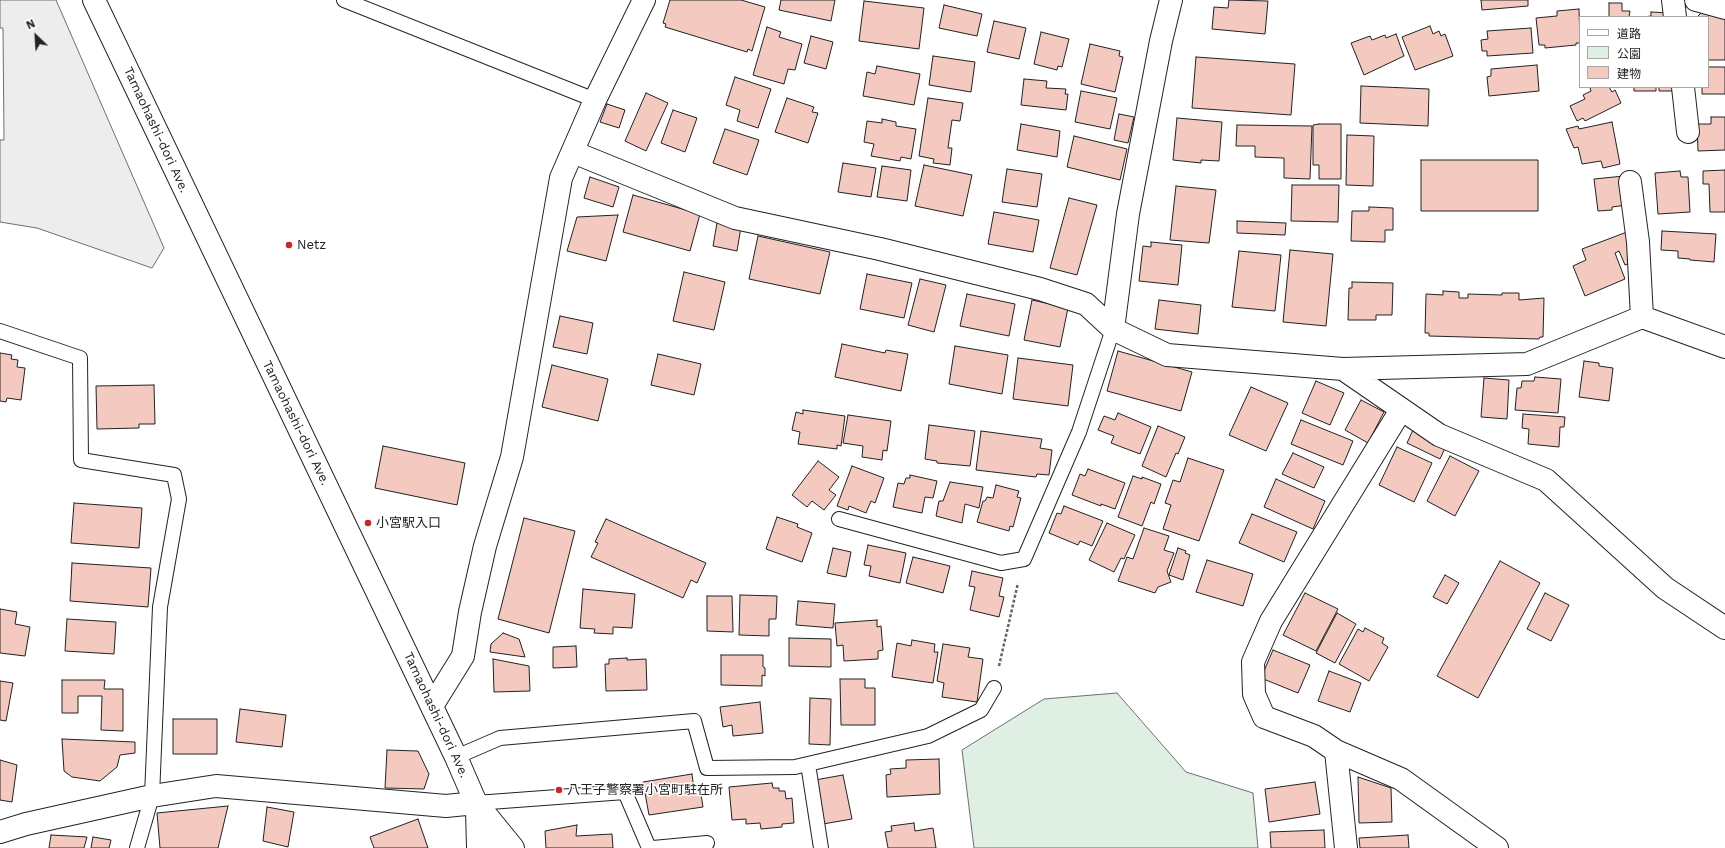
<!DOCTYPE html>
<meta charset="utf-8">
<style>
body{margin:0}
#map{position:relative;width:1725px;height:848px;overflow:hidden;background:#fff;font-family:"Work Sans","Noto Sans JP",sans-serif}
canvas{display:block}
.legend{position:absolute;left:1579px;top:16px;width:130px;height:72px;box-sizing:border-box;background:#fff;border:1px solid #a7a7a7;margin:0;padding:5px 7px;list-style:none;font-size:12px;color:#222}
.legend li{display:flex;align-items:center;gap:8px;height:20px}
.legend b{width:20px;border:1px solid #a7a7a7}
.north{position:absolute;left:16px;top:16px;width:40px;height:40px;-webkit-text-stroke:3px #fff;paint-order:stroke;rotate:335deg;font-size:11px;font-weight:700;line-height:16px;text-align:center;color:#222}
.north::after{content:'';display:block;margin:auto;width:14px;height:18px;background:#222;clip-path:polygon(50% 0,100% 100%,50% 72%,0 100%)}
</style>
<div id="map">
<canvas width="1725" height="848"></canvas>
<ul class="legend">
<li><b style="height:5px;background:#fff"></b>道路</li>
<li><b style="height:11px;background:#e0efe3"></b>公園</li>
<li><b style="height:11px;background:#f3c9c0"></b>建物</li>
</ul>
<div class="north">N</div>
</div>
<script>
const c = document.querySelector('canvas').getContext('2d');
c.lineJoin = 'round';
function fillPath(path, color) {
  c.fillStyle = color;
  c.fill(path, 'evenodd');
}
function toPath(rows) {
  const path = new Path2D();
  for (const r of rows) {
    path.moveTo(r[0], r[1]);
    for (let i = 2; i < r.length; i += 2) path.lineTo(r[i], r[i + 1]);
  }
  return path;
}
function trace(path, color, width, dash) {
  c.strokeStyle = color;
  c.lineWidth = width;
  c.lineCap = dash ? 'butt' : 'round';
  c.setLineDash(dash || []);
  c.stroke(path);
}
function label(font, color, halo, rows, align = 'center') {
  c.font = font + ' "Work Sans","Noto Sans JP",sans-serif';
  c.lineWidth = 3;
  c.setLineDash([]);
  c.textBaseline = 'middle';
  c.strokeStyle = halo;
  c.fillStyle = color;
  for (const [text, x, y, turn = 0] of rows) {
    c.save();
    c.translate(x, y);
    c.rotate((+turn || 0) * Math.PI / 180);
    c.textAlign = isNaN(turn) ? turn : align;
    if (halo) c.strokeText(text, 0, 0);
    c.fillText(text, 0, 0);
    c.restore();
  }
}
const green = toPath([
 [1117,693,1186,772,1253,793,1258,848,974,848,962,750,1044,699,1117,693]
]);
const parking = toPath([
 [0,0,56,0,164,248,152,268,37,228,0,222,0,140,4,140,3,28,0,28,0,0]
]);
const building = toPath([
 [670,0,741,0,765,7,752,51,748,49,747,52,665,27,666,24,663,23,670,0],
 [781,0,835,0,831,21,779,10,781,0],
 [1229,0,1268,1,1265,34,1212,29,1214,7,1228,8,1229,0],
 [1481,0,1528,0,1528,6,1482,10,1481,0],
 [864,1,924,8,919,49,859,41,864,1],
 [1609,3,1622,3,1622,11,1630,11,1629,17,1609,17,1609,3],
 [944,5,982,14,977,36,939,28,944,5],
 [1579,9,1580,43,1576,43,1576,45,1545,48,1545,45,1539,45,1536,18,1557,16,1557,11,1579,9],
 [1703,11,1725,18,1725,60,1708,60,1708,17,1697,17,1703,11],
 [1651,12,1670,13,1670,17,1643,17,1651,16,1651,12],
 [994,21,1026,28,1019,59,987,52,994,21],
 [1430,26,1433,34,1439,31,1441,36,1445,34,1453,56,1415,70,1402,37,1430,26],
 [767,27,781,32,779,37,802,44,795,70,788,69,784,84,753,75,767,27],
 [1531,28,1533,53,1487,56,1487,51,1482,51,1481,40,1488,39,1487,31,1531,28],
 [1041,32,1069,39,1062,67,1058,66,1057,70,1034,64,1041,32],
 [1396,34,1404,56,1364,75,1351,43,1370,36,1372,40,1385,35,1386,38,1396,34],
 [811,36,833,42,826,69,804,63,811,36],
 [1090,44,1120,51,1119,56,1123,57,1115,92,1081,84,1090,44],
 [933,56,975,62,971,92,929,85,933,56],
 [1196,57,1295,64,1291,115,1192,108,1196,57],
 [1537,65,1539,91,1489,96,1487,77,1491,76,1491,69,1537,65],
 [877,66,920,74,914,105,863,96,867,72,875,74,877,66],
 [1708,67,1725,67,1725,94,1702,94,1702,87,1708,87,1708,67],
 [735,77,771,89,758,128,737,121,740,110,726,105,735,77],
 [1024,79,1047,81,1046,88,1066,89,1065,94,1068,94,1066,110,1021,105,1024,79],
 [1361,86,1429,89,1428,126,1360,123,1361,86],
 [1592,87,1609,87,1612,92,1615,90,1621,103,1585,121,1583,118,1577,121,1570,106,1585,99,1583,95,1591,91,1590,88,1592,87],
 [1634,87,1656,87,1656,91,1634,91,1634,87],
 [1659,87,1673,87,1673,91,1659,91,1659,87],
 [1081,91,1117,98,1110,129,1075,122,1081,91],
 [646,93,668,103,646,151,625,141,646,93],
 [787,98,814,107,812,112,818,113,808,143,775,132,787,98],
 [928,98,963,103,960,121,952,120,948,148,952,148,950,165,933,163,934,159,919,156,928,98],
 [607,104,625,110,619,128,600,122,607,104],
 [673,110,697,118,685,152,661,143,673,110],
 [1119,114,1134,117,1128,143,1114,140,1119,114],
 [1711,117,1725,117,1725,150,1698,151,1697,124,1711,124,1711,117],
 [1177,118,1222,122,1219,161,1201,160,1201,163,1173,160,1177,118],
 [882,119,896,122,896,126,916,129,911,159,901,157,900,161,871,156,874,144,864,142,867,121,882,123,882,119],
 [1612,122,1620,164,1603,168,1601,161,1582,164,1578,147,1574,148,1566,129,1578,126,1579,129,1612,122],
 [1021,124,1060,131,1057,157,1017,150,1021,124],
 [1319,124,1341,124,1341,179,1319,179,1319,165,1313,165,1313,125,1319,124],
 [1237,125,1312,126,1310,179,1284,178,1284,158,1255,157,1255,146,1236,146,1237,125],
 [725,129,759,140,747,175,713,163,725,129],
 [1347,135,1374,136,1373,186,1346,185,1347,135],
 [1074,136,1127,149,1120,180,1067,167,1074,136],
 [1421,160,1538,160,1538,211,1421,211,1421,160],
 [843,163,876,168,871,197,838,192,843,163],
 [924,165,972,175,963,216,915,206,924,165],
 [882,166,911,170,907,201,877,197,882,166],
 [1007,169,1042,174,1037,207,1002,202,1007,169],
 [1725,170,1725,212,1710,212,1709,184,1703,184,1703,171,1725,170],
 [1680,171,1681,177,1688,177,1690,212,1658,214,1655,173,1680,171],
 [1624,176,1627,205,1612,207,1612,210,1598,211,1594,179,1624,176],
 [590,177,619,187,613,207,584,198,590,177],
 [1292,185,1339,185,1338,222,1291,221,1292,185],
 [1176,186,1216,190,1209,243,1170,240,1176,186],
 [633,195,700,214,690,251,623,232,633,195],
 [1069,198,1097,205,1077,275,1050,268,1069,198],
 [1369,207,1393,208,1393,230,1385,230,1385,242,1351,241,1352,211,1369,211,1369,207],
 [994,212,1039,220,1033,252,988,244,994,212],
 [618,215,606,261,567,251,577,217,618,215],
 [1237,221,1286,223,1285,235,1237,233,1237,221],
 [717,223,741,227,737,251,713,246,717,223],
 [1662,231,1716,234,1714,262,1690,260,1690,259,1678,258,1678,251,1661,250,1662,231],
 [1627,232,1633,262,1625,265,1619,251,1615,253,1625,279,1585,296,1573,266,1586,260,1582,249,1627,232],
 [758,236,830,252,820,294,749,279,758,236],
 [1151,242,1182,245,1178,285,1139,281,1143,246,1151,247,1151,242],
 [1290,250,1333,254,1326,326,1283,322,1290,250],
 [1239,251,1281,255,1275,311,1232,307,1239,251],
 [684,272,725,282,714,330,673,321,684,272],
 [867,274,912,283,904,318,860,309,867,274],
 [920,279,946,285,934,332,908,325,920,279],
 [1352,282,1393,283,1392,315,1376,315,1376,320,1348,320,1349,288,1352,288,1352,282],
 [1443,291,1459,292,1459,298,1468,298,1468,294,1502,295,1502,293,1519,293,1519,300,1544,298,1543,337,1540,337,1539,339,1429,336,1429,333,1425,333,1426,294,1443,295,1443,291],
 [967,294,1015,304,1009,336,960,326,967,294],
 [1032,300,1068,308,1060,347,1024,340,1032,300],
 [1159,300,1201,305,1198,334,1155,329,1159,300],
 [560,316,593,323,587,354,553,347,560,316],
 [842,344,885,353,886,350,908,354,901,391,835,377,842,344],
 [955,346,1008,355,1002,394,949,384,955,346],
 [1118,351,1192,372,1181,411,1107,391,1118,351],
 [0,353,12,355,11,359,18,360,17,367,25,368,21,400,7,398,6,402,0,401,0,353],
 [658,354,701,364,694,395,651,385,658,354],
 [1018,358,1073,365,1068,406,1013,399,1018,358],
 [1584,361,1599,363,1599,366,1613,368,1609,401,1579,397,1584,361],
 [552,365,608,379,598,421,542,407,552,365],
 [1535,377,1561,379,1558,413,1515,410,1517,388,1521,388,1522,381,1534,381,1535,377],
 [1484,378,1509,380,1507,419,1481,417,1484,378],
 [1316,381,1344,393,1330,425,1302,413,1316,381],
 [154,385,155,424,139,424,139,428,97,429,96,386,154,385],
 [1251,387,1288,403,1266,451,1229,435,1251,387],
 [1361,400,1384,412,1368,443,1345,430,1361,400],
 [803,410,845,416,841,446,837,445,837,449,798,444,800,432,792,430,796,412,803,414,803,410],
 [1118,413,1151,427,1140,454,1111,443,1114,436,1098,430,1104,416,1115,420,1118,413],
 [1523,414,1565,417,1564,427,1560,427,1559,447,1528,444,1529,429,1522,428,1523,414],
 [848,415,891,421,887,451,883,450,882,460,862,457,863,446,843,443,848,415],
 [1301,420,1353,441,1343,465,1291,444,1301,420],
 [929,425,975,431,970,466,937,463,937,461,925,459,929,425],
 [1158,426,1185,437,1178,454,1176,453,1166,477,1142,466,1158,426],
 [1413,430,1446,446,1440,459,1407,443,1413,430],
 [981,431,1042,439,1040,448,1052,450,1049,475,1037,474,1036,477,976,470,981,431],
 [383,446,465,463,457,505,375,488,383,446],
 [1397,447,1432,463,1414,502,1379,485,1397,447],
 [1293,453,1324,467,1314,488,1282,474,1293,453],
 [1450,456,1479,471,1455,516,1427,501,1450,456],
 [1188,458,1224,470,1199,541,1163,529,1171,505,1165,503,1173,480,1180,482,1188,458],
 [818,461,839,477,829,490,836,495,824,510,812,501,807,507,792,495,818,461],
 [852,466,884,478,875,503,871,501,866,513,849,506,848,510,837,506,852,466],
 [1088,469,1125,483,1115,509,1101,504,1101,506,1072,495,1080,474,1085,476,1088,469],
 [910,475,937,481,933,498,925,497,922,513,893,507,898,483,904,484,906,478,910,478,910,475],
 [1133,476,1142,479,1142,477,1161,484,1154,504,1151,502,1142,526,1118,517,1133,476],
 [1276,479,1325,501,1313,529,1264,507,1276,479],
 [950,482,983,487,979,508,965,504,962,523,936,516,939,501,943,501,950,482],
 [996,485,1019,491,1017,497,1021,498,1013,527,1010,526,1009,531,977,522,983,501,985,501,987,497,993,498,996,485],
 [74,503,142,508,139,548,71,543,74,503],
 [1064,506,1103,521,1092,546,1080,541,1078,545,1049,533,1057,513,1061,514,1064,506],
 [1252,514,1297,532,1284,562,1239,543,1252,514],
 [777,517,798,524,797,527,812,533,802,562,766,549,777,517],
 [524,518,575,531,549,633,498,619,524,518],
 [606,519,706,563,697,583,691,580,683,598,591,557,598,543,595,542,606,519],
 [1107,523,1135,535,1124,559,1121,558,1114,572,1089,560,1107,523],
 [1144,528,1169,536,1164,550,1174,553,1167,571,1171,582,1158,587,1155,593,1118,581,1127,557,1133,559,1144,528],
 [868,545,906,553,900,583,869,576,871,566,864,565,868,545],
 [833,548,851,552,846,577,827,573,833,548],
 [1178,548,1186,551,1185,553,1190,555,1183,580,1169,575,1178,548],
 [913,557,950,566,943,593,906,583,913,557],
 [1207,560,1253,574,1243,606,1196,592,1207,560],
 [1500,561,1540,583,1478,698,1437,676,1500,561],
 [72,563,151,568,148,607,70,601,72,563],
 [972,571,1003,578,999,596,1004,597,999,617,970,610,975,587,969,586,972,571],
 [1445,575,1459,583,1447,604,1433,597,1445,575],
 [583,589,635,594,632,628,613,627,613,634,594,633,595,629,580,628,583,589],
 [1305,593,1338,609,1316,651,1283,635,1305,593],
 [1545,593,1569,605,1551,641,1527,629,1545,593],
 [740,595,777,596,776,619,769,619,769,636,739,635,740,595],
 [707,596,732,596,733,632,707,631,707,596],
 [798,601,835,604,833,628,796,625,798,601],
 [0,609,17,612,15,624,30,627,25,656,0,653,0,609],
 [1337,613,1356,624,1335,663,1316,653,1337,613],
 [67,619,116,622,114,654,65,651,67,619],
 [877,620,877,627,881,626,883,650,878,651,878,659,844,661,843,645,837,646,835,623,877,620],
 [1365,628,1384,638,1382,643,1388,647,1369,681,1339,664,1358,629,1363,632,1365,628],
 [503,633,519,639,525,657,490,652,491,644,503,633],
 [789,638,831,639,831,667,789,666,789,638],
 [912,640,935,644,934,652,938,652,933,683,892,677,897,643,911,646,912,640],
 [943,644,970,648,968,657,983,659,977,702,942,697,944,683,937,681,943,644],
 [576,646,577,667,553,668,553,647,576,646],
 [1273,650,1310,665,1298,693,1261,678,1273,650],
 [721,655,763,655,763,667,765,668,765,676,762,675,762,686,721,685,721,655],
 [627,658,627,660,646,659,647,690,606,691,605,664,609,664,609,659,627,658],
 [493,659,529,666,530,691,494,692,493,659],
 [1329,671,1361,683,1350,712,1318,701,1329,671],
 [840,679,865,679,865,688,875,688,875,725,841,725,840,679],
 [62,680,105,680,104,689,123,689,123,731,101,730,102,696,78,696,78,713,62,713,62,680],
 [0,681,13,683,6,721,0,720,0,681],
 [810,698,831,699,830,745,809,744,810,698],
 [760,702,763,733,733,736,732,725,723,727,720,707,760,702],
 [240,709,286,715,282,747,236,742,240,709],
 [173,719,217,719,217,754,173,754,173,719],
 [62,739,135,742,135,753,120,755,117,767,100,781,72,777,64,771,62,739],
 [387,750,418,751,429,774,424,789,385,788,387,750],
 [939,759,940,794,887,797,886,775,891,774,890,769,906,768,906,760,939,759],
 [0,760,17,765,12,802,0,800,0,760],
 [692,774,694,789,700,788,703,807,649,815,643,782,692,774],
 [843,775,852,819,823,824,815,780,843,775],
 [1358,777,1391,788,1392,822,1359,823,1358,777],
 [1315,782,1320,814,1269,822,1265,789,1315,782],
 [772,783,773,788,779,788,779,791,785,791,786,799,792,798,794,823,782,824,782,827,761,829,760,823,746,824,746,819,732,820,729,787,772,783],
 [228,806,218,848,160,848,157,813,228,806],
 [267,807,294,812,288,847,263,841,267,807],
 [418,819,428,848,374,848,370,837,418,819],
 [914,823,915,831,933,828,936,848,888,848,885,832,892,831,891,826,914,823],
 [577,825,576,836,612,834,613,848,546,848,545,831,577,825],
 [1324,830,1325,848,1271,848,1270,832,1324,830],
 [51,835,87,837,84,848,49,848,51,835],
 [1408,835,1409,848,1360,848,1359,838,1408,835],
 [93,837,111,840,109,848,91,848,93,837]
]);
const path = toPath([
 [999,666,1018,583]
]);
const lane = toPath([
 [344,0,595,100],
 [0,331,80,358,81,460,174,475,179,499,160,607,152,796,137,848],
 [839,519,1001,563,1024,559,1079,432,1113,329],
 [456,757,500,738,694,721,707,768,795,767,928,736,981,710,994,688],
 [808,764,821,848],
 [476,803,625,792,649,848],
 [653,848,707,843]
]);
const street = toPath([
 [1673,0,1675,17],
 [1696,0,1725,8],
 [1683,87,1688,132],
 [573,152,735,218,880,249,1040,289,1086,304,1113,329,1167,355,1343,369,1439,435,1546,480,1665,588,1725,628],
 [1630,182,1638,242,1642,317],
 [1113,329,1128,214,1161,41,1171,0],
 [1343,369,1527,364,1642,317,1725,347],
 [1401,410,1271,621,1253,662,1254,694,1264,717,1314,736,1336,751,1401,779,1497,848],
 [432,706,463,656,470,612,485,546,512,457,561,178,595,100,644,0],
 [1336,751,1346,848],
 [478,805,513,848],
 [477,810,478,848],
 [0,832,26,824,152,796,216,786,446,806,476,803]
]);
const primary = toPath([
 [94,0,456,757,476,803,492,848]
]);
const markers = [
 [289,245,4,"#c62828"],
 [368,523,4,"#c62828"],
 [559,790,4,"#c62828"]
];
const streetNames = [
 ["Tamaohashi-dori Ave.",156,130,65],
 ["Tamaohashi-dori Ave.",296,423,64],
 ["Tamaohashi-dori Ave.",436,715,65]
];
const poiNames = [
 ["Netz",297,245],
 ["小宮駅入口",376,523],
 ["八王子警察署小宮町駐在所",567,790]
];
fillPath(green, '#e0efe3');
trace(green, '#6f6f6f', 1);
fillPath(parking, '#ededed');
trace(parking, '#6f6f6f', 1);
fillPath(building, '#f3c9c0');
trace(building, '#222', 1);
trace(lane, '#222', 16);
trace(street, '#222', 24);
trace(primary, '#222', 24);
trace(path, '#646464', 2.5, [3, 2]);
trace(lane, '#fff', 14);
trace(street, '#fff', 22);
trace(primary, '#fff', 22);
for (const [x, y, r, color] of markers) {
  const dot = new Path2D();
  dot.arc(x, y, r, 0, 2 * Math.PI);
  c.fillStyle = color;
  c.fill(dot);
  trace(dot, '#fff', 1.5);
}
label('13px', '#222', '#fff', streetNames);
label('13px', '#222', '#fff', poiNames, 'left');
</script>
